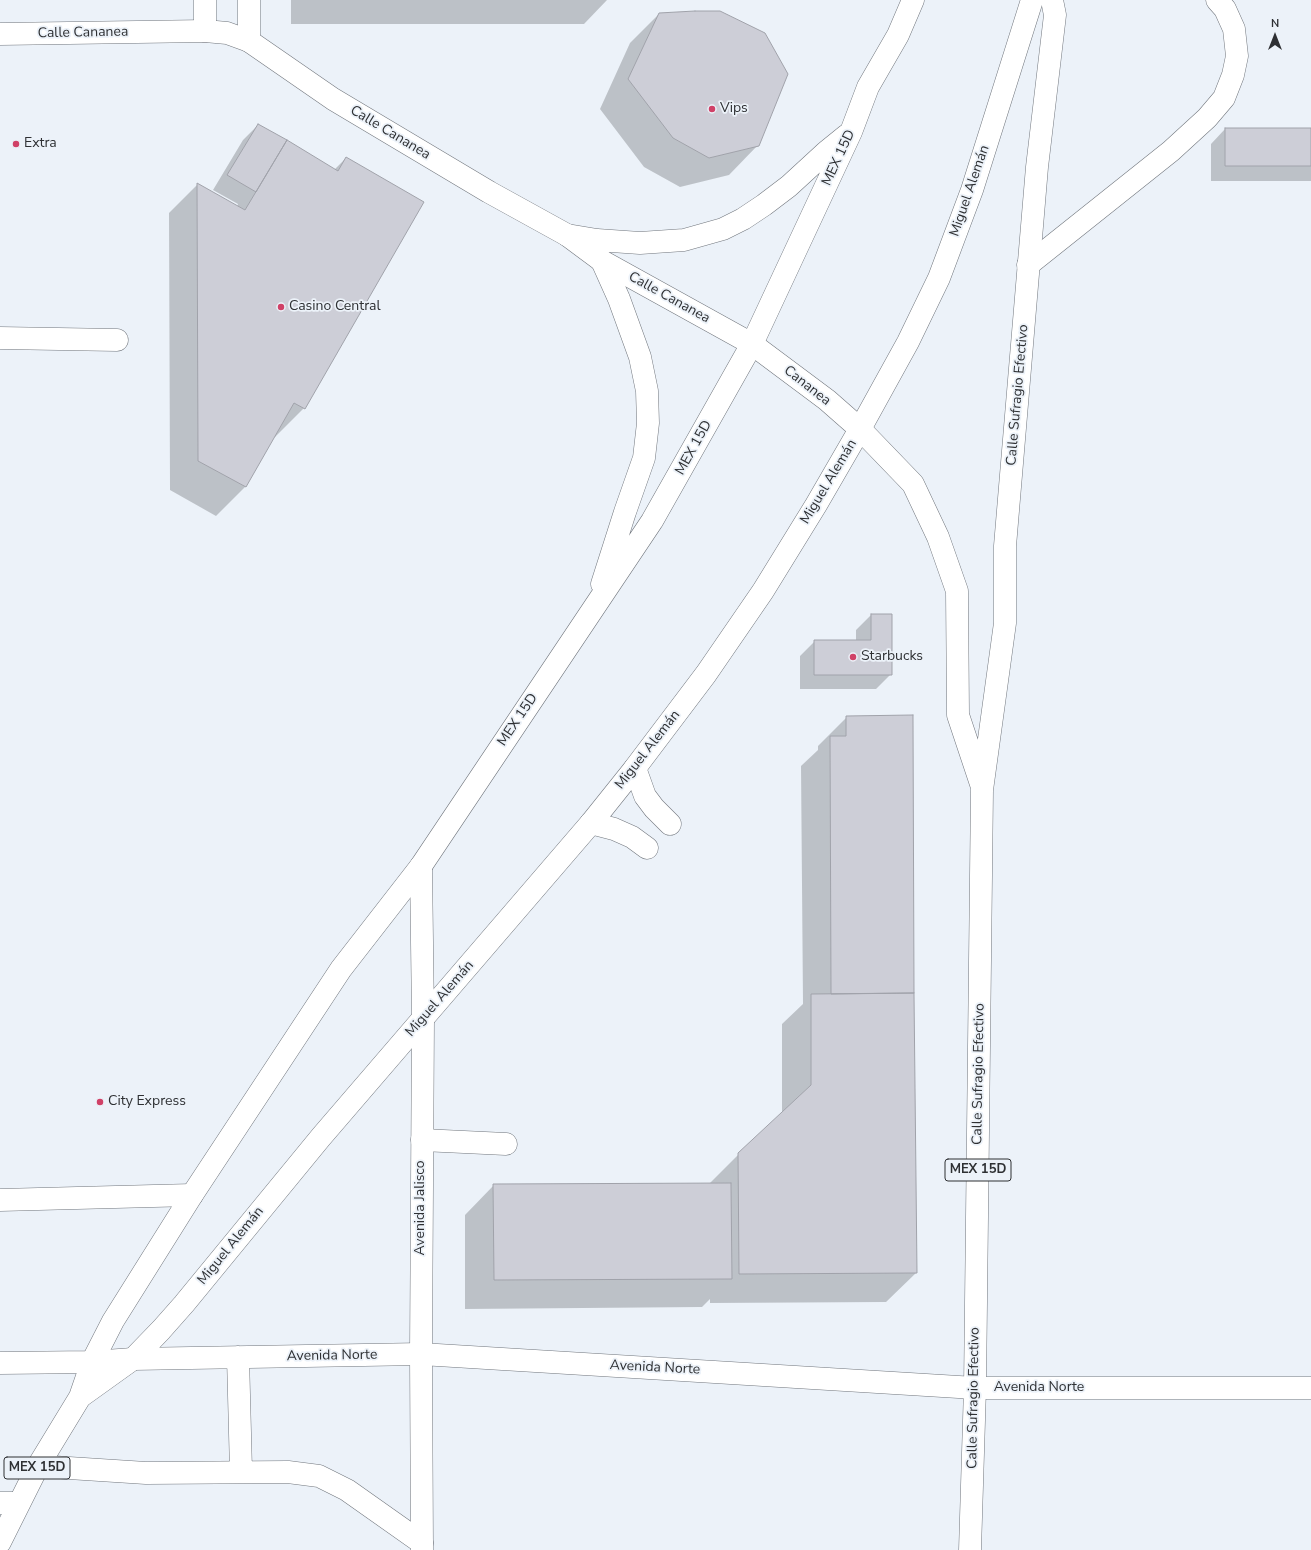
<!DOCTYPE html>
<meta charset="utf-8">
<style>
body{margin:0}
#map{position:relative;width:1311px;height:1550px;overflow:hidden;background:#ecf2f9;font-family:"Nunito Sans",sans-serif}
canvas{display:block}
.north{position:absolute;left:1255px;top:16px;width:40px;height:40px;-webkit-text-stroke:3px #ecf2f9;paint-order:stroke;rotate:0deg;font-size:11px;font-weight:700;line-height:16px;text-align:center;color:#2e3033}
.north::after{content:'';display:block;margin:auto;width:14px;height:18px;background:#2e3033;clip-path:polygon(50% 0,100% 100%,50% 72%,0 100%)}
</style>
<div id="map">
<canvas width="1311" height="1550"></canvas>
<div class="north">N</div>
</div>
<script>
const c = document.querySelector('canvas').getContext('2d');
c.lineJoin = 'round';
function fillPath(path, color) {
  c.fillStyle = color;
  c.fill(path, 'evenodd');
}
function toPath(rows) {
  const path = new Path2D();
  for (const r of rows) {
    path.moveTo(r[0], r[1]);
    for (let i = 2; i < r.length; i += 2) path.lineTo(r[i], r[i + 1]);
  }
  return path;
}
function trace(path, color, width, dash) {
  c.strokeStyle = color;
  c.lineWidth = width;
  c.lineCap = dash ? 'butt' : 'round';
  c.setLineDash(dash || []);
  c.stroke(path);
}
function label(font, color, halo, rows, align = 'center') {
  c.font = font + ' "Nunito Sans",sans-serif';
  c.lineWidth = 3.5;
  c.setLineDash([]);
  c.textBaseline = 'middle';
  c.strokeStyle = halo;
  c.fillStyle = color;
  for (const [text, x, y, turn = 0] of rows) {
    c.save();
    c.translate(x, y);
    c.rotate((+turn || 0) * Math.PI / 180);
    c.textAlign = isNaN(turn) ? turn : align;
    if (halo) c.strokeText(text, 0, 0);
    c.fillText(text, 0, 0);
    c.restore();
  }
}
const shadow = toPath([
 [291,0,607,0,584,24,291,24],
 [659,14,758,145,729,175,680,187,644,167,600,109,630,43],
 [258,125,334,170,346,158,423,202,304,408,275,437,274,437,245,487,216,516,170,490,169,213,198,184,237,207,238,204,213,190,243,140],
 [1225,129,1311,129,1311,181,1211,181,1211,144],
 [871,615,891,674,876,689,800,689,800,656,815,641,856,641,856,630],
 [847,717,916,1273,886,1302,710,1303,710,1299,702,1307,465,1309,465,1215,494,1185,709,1184,739,1154,782,1113,782,1024,803,1004,801,766,818,750,818,746]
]);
const building = toPath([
 [695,11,720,11,765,33,788,74,759,146,709,158,673,138,628,79,659,13,695,11],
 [258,124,287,140,256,192,227,175,258,124],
 [1225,128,1311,128,1311,166,1225,166,1225,128],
 [287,140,338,171,346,157,424,202,305,409,294,403,246,487,198,461,197,183,245,210,287,140],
 [871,614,892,614,892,675,814,675,814,640,871,640,871,614],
 [913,715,914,993,831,994,830,736,846,736,846,716,913,715],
 [914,993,917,1273,739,1274,738,1153,811,1085,811,994,914,993],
 [731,1183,732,1279,494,1280,493,1184,731,1183]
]);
const minor = toPath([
 [205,0,205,31],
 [249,41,249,0],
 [1028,265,1171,151,1207,118,1224,98,1233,75,1237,56,1234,29,1225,9,1217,0],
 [0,338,117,340],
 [635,768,645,796,654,808,670,824],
 [591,823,614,829,632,837,647,848],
 [422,1140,506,1144],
 [0,1200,192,1195],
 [238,1357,241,1471],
 [0,1363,92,1362,133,1359,421,1354,975,1388,1311,1388],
 [38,1466,146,1473,288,1472,319,1476,347,1490,422,1543],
 [0,1503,19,1503]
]);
const major = toPath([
 [0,34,205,31,227,33,249,41,333,99,489,192,567,235,602,261,752,344,827,400,860,429,913,484,938,537,957,591,958,715,981,784],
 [421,866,423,1018,421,1354,422,1550],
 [970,1550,975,1388,982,790,1005,623,1005,546,1037,167,1055,15,1052,0]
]);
const highway = toPath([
 [567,235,597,240,640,243,684,240,723,229,743,219,764,205,789,186,826,152,847,135],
 [602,261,619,299,640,357,647,391,648,423,644,458,625,512,602,584],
 [80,1397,133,1359,161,1330,184,1304,321,1137,591,823,635,768,706,674,763,591,816,505,860,429,908,342,939,278,972,190,1032,0],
 [0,1542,38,1466,80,1397,92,1362,113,1321,192,1195,341,969,421,866,652,521,752,344,851,132,868,87,898,35,913,0]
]);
const markers = [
 [712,109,4,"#d04167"],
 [16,144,4,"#d04167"],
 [281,307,4,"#d04167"],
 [853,657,4,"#d04167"],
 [100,1102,4,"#d04167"]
];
const shields = [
 [978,1170,66],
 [37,1468,66]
];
const shieldNames = [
 ["MEX 15D",978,1170],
 ["MEX 15D",37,1468]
];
const streetNames = [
 ["Calle Cananea",83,33,-1],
 ["Calle Cananea",390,133,31],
 ["MEX 15D",839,158,-65],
 ["Miguel Alemán",970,191,-71],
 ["Calle Cananea",669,298,29],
 ["Cananea",807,386,38],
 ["Calle Sufragio Efectivo",1018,395,-85],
 ["MEX 15D",694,448,-61],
 ["Miguel Alemán",829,482,-59],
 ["MEX 15D",518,720,-56],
 ["Miguel Alemán",648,750,-52],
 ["Miguel Alemán",440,999,-49],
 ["Calle Sufragio Efectivo",979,1074,-89],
 ["Avenida Jalisco",421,1208,-90],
 ["Miguel Alemán",231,1246,-51],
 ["Avenida Norte",332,1356,-1],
 ["Avenida Norte",655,1368,3],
 ["Avenida Norte",1039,1388],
 ["Calle Sufragio Efectivo",974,1398,-89]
];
const poiNames = [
 ["Vips",720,109],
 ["Extra",24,144],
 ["Casino Central",289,307],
 ["Starbucks",861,657],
 ["City Express",108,1102]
];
fillPath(shadow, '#0003');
fillPath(building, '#cdced7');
trace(building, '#a0a2aa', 1);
trace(minor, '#71767d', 23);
trace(major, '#71767d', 23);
trace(highway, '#71767d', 23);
trace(minor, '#fff', 22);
trace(major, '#fff', 22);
trace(highway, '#fff', 22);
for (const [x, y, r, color] of markers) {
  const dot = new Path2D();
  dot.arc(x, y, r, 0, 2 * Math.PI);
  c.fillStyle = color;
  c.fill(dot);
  trace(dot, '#ecf2f9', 1.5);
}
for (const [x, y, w] of shields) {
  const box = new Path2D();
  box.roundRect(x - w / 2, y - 11, w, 22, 3);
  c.fillStyle = '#ecf2f9';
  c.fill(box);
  trace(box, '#2e3033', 1);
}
label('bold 13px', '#2e3033', null, shieldNames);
label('14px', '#2e3033', '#ecf2f9', streetNames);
label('14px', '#2e3033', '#ecf2f9', poiNames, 'left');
</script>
